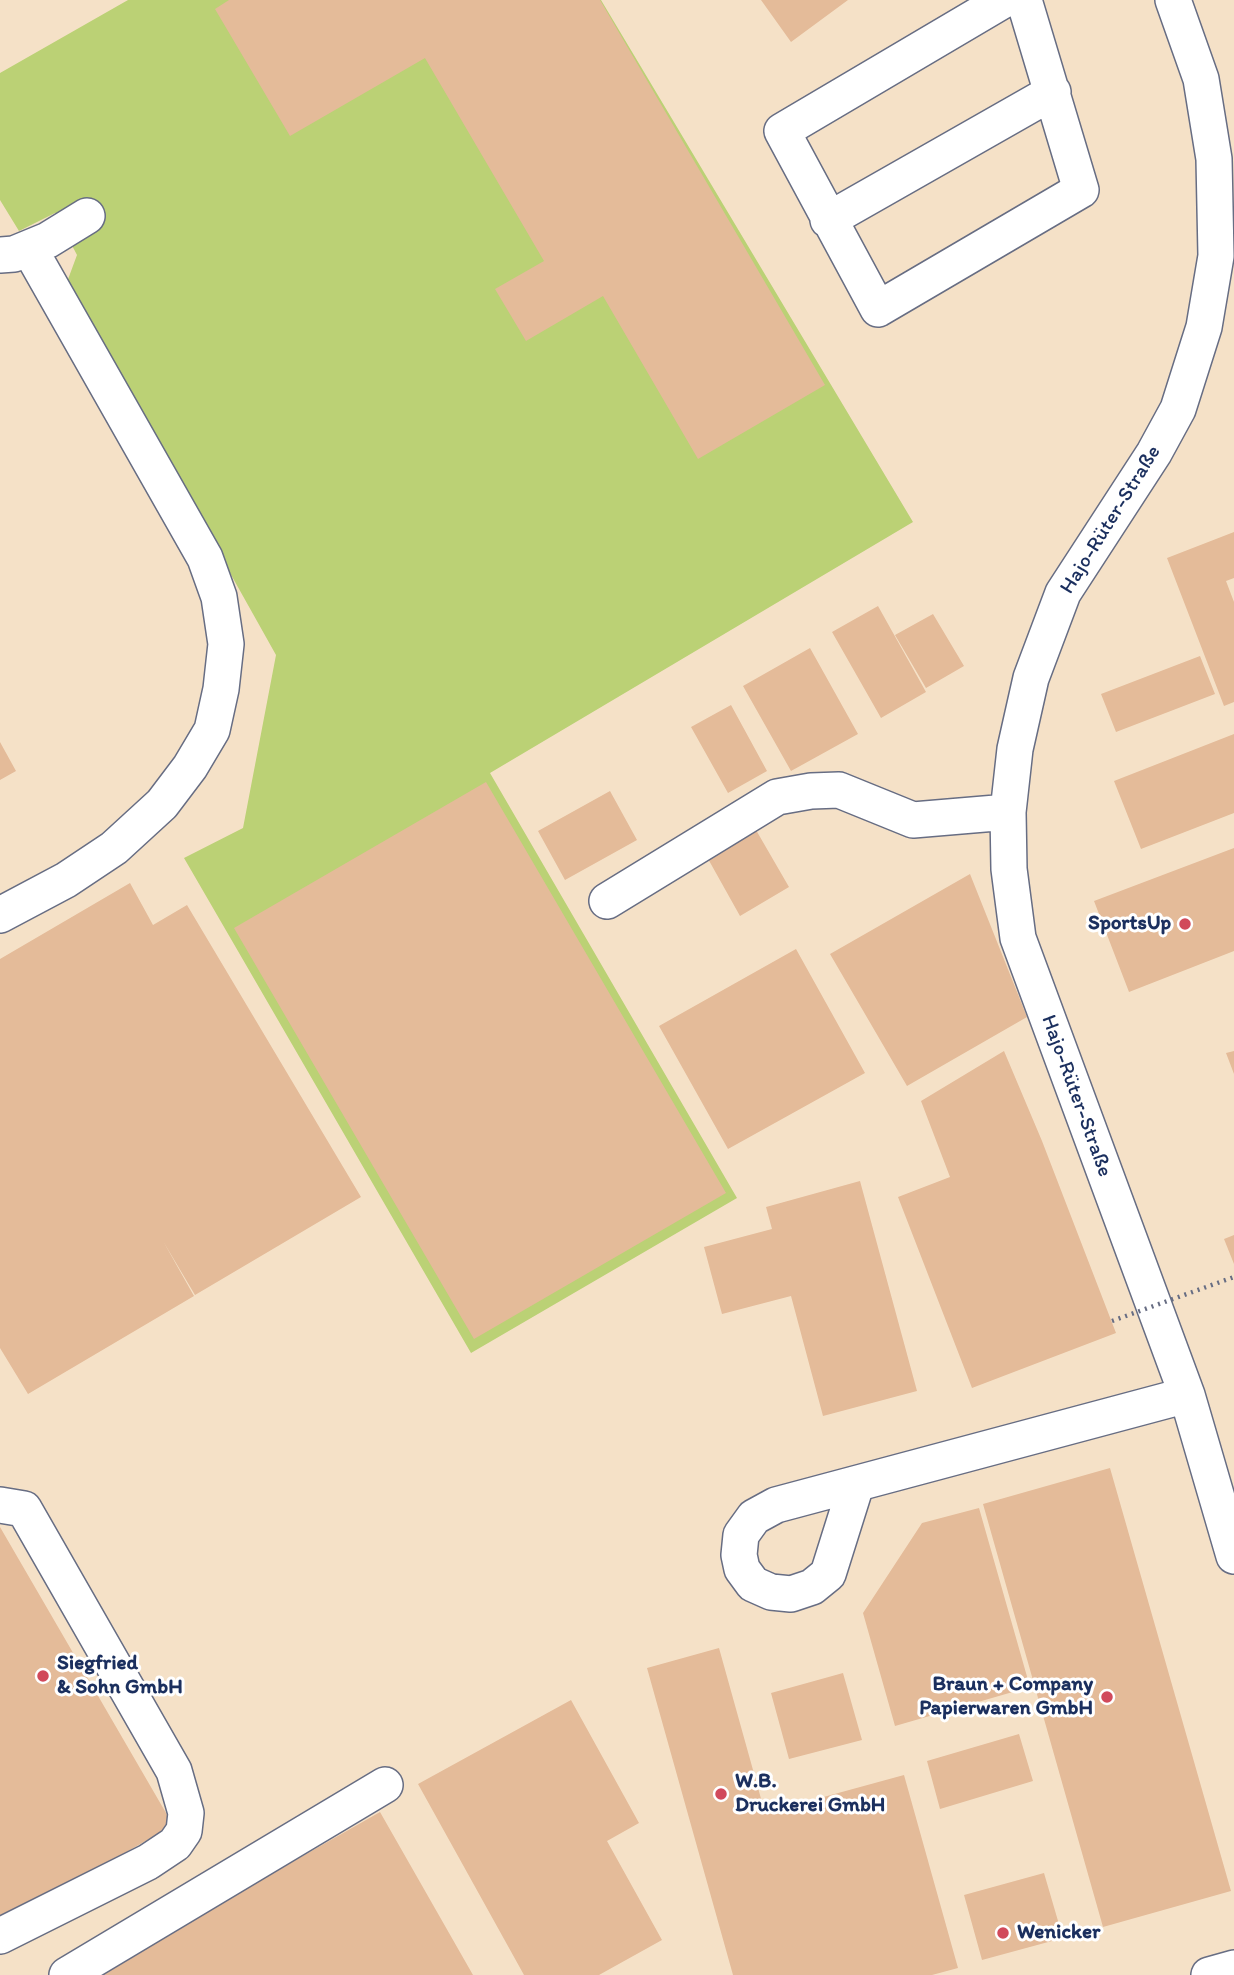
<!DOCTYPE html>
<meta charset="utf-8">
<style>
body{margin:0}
canvas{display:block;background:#f5e1c7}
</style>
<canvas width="1234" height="1975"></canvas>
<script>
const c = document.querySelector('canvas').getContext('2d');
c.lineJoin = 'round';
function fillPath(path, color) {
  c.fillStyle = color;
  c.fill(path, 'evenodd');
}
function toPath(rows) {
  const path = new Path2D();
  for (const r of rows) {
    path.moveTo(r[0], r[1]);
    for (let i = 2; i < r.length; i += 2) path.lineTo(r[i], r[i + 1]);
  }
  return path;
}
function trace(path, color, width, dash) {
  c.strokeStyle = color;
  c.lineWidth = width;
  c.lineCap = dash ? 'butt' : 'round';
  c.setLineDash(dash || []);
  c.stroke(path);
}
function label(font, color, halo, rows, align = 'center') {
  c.font = font + ' Itim,sans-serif';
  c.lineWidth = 6;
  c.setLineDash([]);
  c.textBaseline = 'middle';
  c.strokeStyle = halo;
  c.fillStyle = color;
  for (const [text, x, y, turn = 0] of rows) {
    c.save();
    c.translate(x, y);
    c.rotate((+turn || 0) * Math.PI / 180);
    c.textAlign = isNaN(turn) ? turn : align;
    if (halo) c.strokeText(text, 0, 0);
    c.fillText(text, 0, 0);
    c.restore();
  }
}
const green = toPath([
 [128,0,601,0,913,522,490,773,737,1198,471,1353,184,858,243,828,276,655,67,282,77,255,55,213,19,231,0,200,0,73]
]);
const building = toPath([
 [229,0,600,0,825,385,698,459,603,296,526,341,495,289,544,261,425,58,290,136,215,9],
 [761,0,848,0,791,42],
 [1234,532,1234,578,1226,581,1234,602,1234,702,1224,706,1167,558],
 [878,606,926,692,881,718,832,632],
 [933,614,964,666,926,688,895,635],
 [810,648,858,734,791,771,743,686],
 [1200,656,1215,694,1116,732,1101,694],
 [731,705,767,771,728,793,691,727],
 [1234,734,1234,813,1141,849,1114,781],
 [0,742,16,771,0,780],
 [486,782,726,1193,474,1339,234,928],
 [610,791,637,840,565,880,538,831],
 [756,830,789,887,740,916,707,857],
 [1234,848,1234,951,1129,992,1094,901],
 [970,874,1027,1017,907,1086,830,954],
 [130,883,153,925,187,905,361,1197,195,1295,163,1241,194,1296,28,1394,0,1348,0,959],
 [796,949,865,1073,728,1149,659,1026],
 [1004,1051,1042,1141,1116,1333,972,1388,898,1197,950,1177,921,1101],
 [1234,1051,1234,1074,1226,1053],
 [860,1181,917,1391,823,1416,791,1296,722,1314,704,1247,772,1229,766,1207],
 [1234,1235,1234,1264,1224,1239],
 [1110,1468,1231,1891,1103,1927,983,1504],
 [979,1508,1030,1687,895,1726,863,1613,922,1523],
 [0,1527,173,1825,0,1925],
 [719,1648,765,1813,904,1775,958,1968,932,1975,733,1975,647,1668],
 [843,1673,862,1740,789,1759,771,1693],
 [571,1700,639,1823,607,1841,662,1940,599,1975,524,1975,418,1784],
 [1019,1734,1033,1781,940,1809,927,1761],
 [380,1812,473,1975,94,1975],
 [1044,1873,1063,1938,982,1960,964,1895]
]);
const minor = toPath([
 [1004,0,782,131,878,309,1081,190,1024,0],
 [1173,0,1201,79,1214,159,1216,256,1204,327,1178,409,1154,453,1063,593,1031,678,1015,749,1008,812,1009,869,1018,938,1187,1395,1234,1556],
 [828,220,1053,92],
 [0,255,14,254,48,240,87,216],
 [607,901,777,797,811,791,839,790,913,820,1008,812],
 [0,915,66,880,114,848,162,804,190,767,212,730,221,689,226,644,219,597,205,558,29,248],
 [856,1485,828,1574,812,1587,791,1594,771,1592,753,1584,742,1569,739,1555,741,1535,754,1517,776,1505,1187,1395],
 [0,1505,24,1509,174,1771,186,1813,184,1831,175,1844,148,1862,0,1936],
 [67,1975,385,1785],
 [1209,1975,1234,1968]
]);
const pathBridge = toPath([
 [1112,1321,1234,1277]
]);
const markers = [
 [1185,924,7,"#d1495b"],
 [43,1676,7,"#d1495b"],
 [1107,1697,7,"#d1495b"],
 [721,1794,7,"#d1495b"],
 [1003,1933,7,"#d1495b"]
];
const streetNames = [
 ["Hajo-Rüter-Straße",1111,520,-58],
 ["Hajo-Rüter-Straße",1076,1096,70]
];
const poiNames = [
 ["SportsUp",1171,924,"right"],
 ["Siegfried",57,1664],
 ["& Sohn GmbH",57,1688],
 ["Braun + Company",1093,1685,"right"],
 ["Papierwaren GmbH",1093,1709,"right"],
 ["W.B.",735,1782],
 ["Druckerei GmbH",735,1806],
 ["Wenicker",1017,1933]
];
fillPath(green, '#bbd175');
fillPath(building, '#e4bb99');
trace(minor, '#676d83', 38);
trace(minor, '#fff', 35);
trace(pathBridge, '#676d83', 4.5, [2, 5]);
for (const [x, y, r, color] of markers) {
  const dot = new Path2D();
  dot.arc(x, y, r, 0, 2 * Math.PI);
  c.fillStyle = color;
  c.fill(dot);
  trace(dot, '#fff', 2.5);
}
label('21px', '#1b2f5e', '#fff', streetNames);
label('bold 21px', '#1b2f5e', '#fff', poiNames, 'left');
</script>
